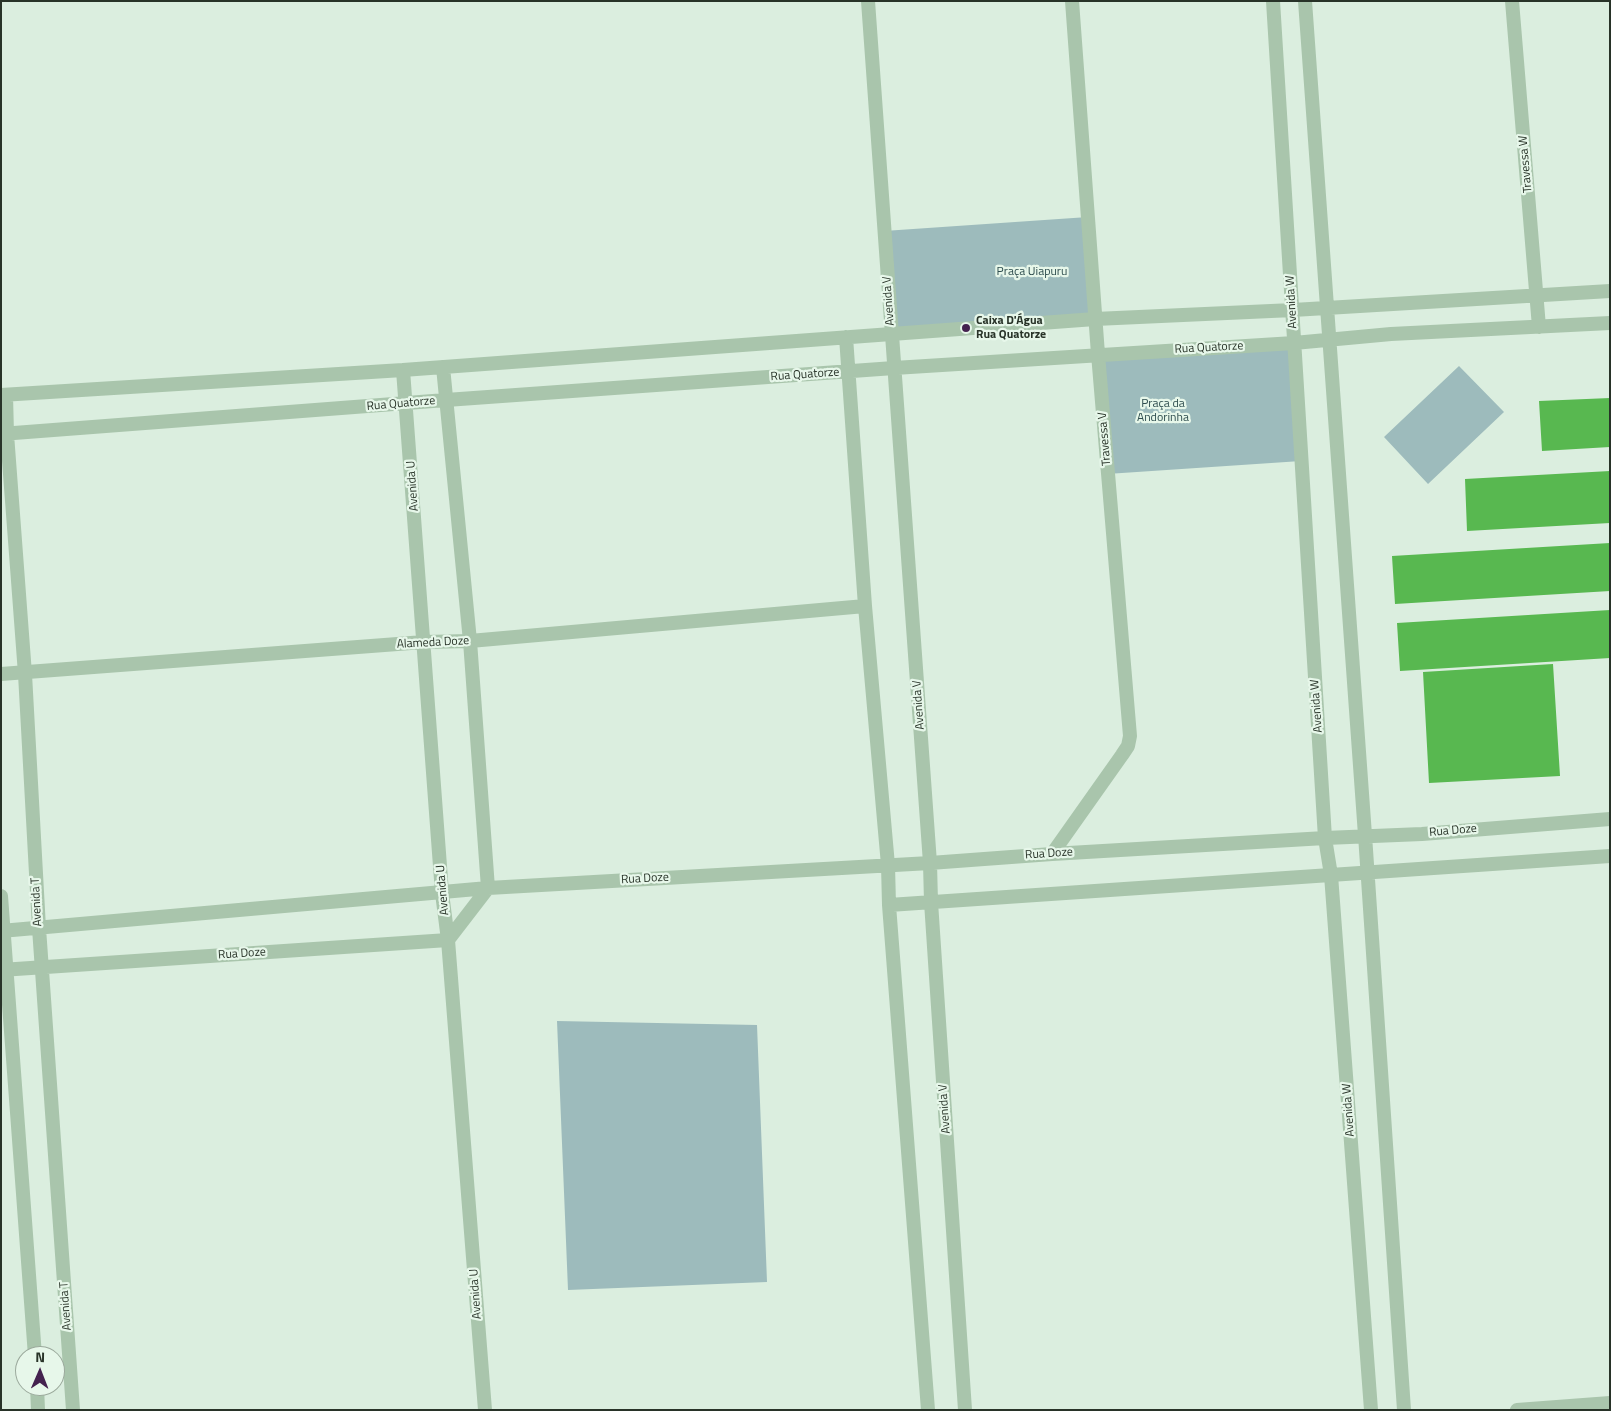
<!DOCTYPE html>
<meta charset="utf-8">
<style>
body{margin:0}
#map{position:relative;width:1611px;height:1411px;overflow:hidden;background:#dbeedf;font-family:"Titillium Web",sans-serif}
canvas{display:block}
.frame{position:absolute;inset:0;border:2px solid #283328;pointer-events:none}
.north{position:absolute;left:15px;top:1346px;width:50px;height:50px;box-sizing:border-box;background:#e7f7ea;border:1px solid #9ba99c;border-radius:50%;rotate:1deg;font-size:14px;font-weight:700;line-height:20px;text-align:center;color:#283328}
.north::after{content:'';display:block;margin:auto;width:18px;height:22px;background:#44224f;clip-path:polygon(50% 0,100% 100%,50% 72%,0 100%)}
</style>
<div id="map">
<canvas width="1611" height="1411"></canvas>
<div class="frame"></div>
<div class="north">N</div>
</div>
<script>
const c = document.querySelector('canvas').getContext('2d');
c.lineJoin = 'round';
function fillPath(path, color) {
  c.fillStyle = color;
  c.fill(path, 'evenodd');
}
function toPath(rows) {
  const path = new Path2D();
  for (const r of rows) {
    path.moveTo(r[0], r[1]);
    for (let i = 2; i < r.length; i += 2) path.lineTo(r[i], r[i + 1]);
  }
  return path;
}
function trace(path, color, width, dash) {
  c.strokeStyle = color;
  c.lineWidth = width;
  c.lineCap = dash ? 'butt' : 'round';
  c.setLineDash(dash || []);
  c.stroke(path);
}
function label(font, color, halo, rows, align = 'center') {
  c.font = font + ' "Titillium Web",sans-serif';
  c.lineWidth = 4.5;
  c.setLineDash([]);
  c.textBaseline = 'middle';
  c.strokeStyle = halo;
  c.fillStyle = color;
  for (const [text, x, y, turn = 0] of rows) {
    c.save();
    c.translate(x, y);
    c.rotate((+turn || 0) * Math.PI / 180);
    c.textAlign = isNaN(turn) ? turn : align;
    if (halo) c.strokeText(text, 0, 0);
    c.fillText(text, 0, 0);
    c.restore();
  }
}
const green = toPath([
 [1088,217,1096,320,891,332,884,231],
 [1293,343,1301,461,1107,474,1100,356],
 [1459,366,1504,412,1428,484,1384,437],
 [557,1021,757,1025,767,1282,568,1290]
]);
const building = toPath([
 [1610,398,1610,447,1542,451,1539,401],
 [1610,471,1610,523,1467,531,1465,479],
 [1610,543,1610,591,1395,604,1392,556],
 [1610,610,1610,658,1400,671,1397,623],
 [1553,664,1560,776,1429,783,1423,672]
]);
const minor = toPath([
 [868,1,930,863,931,902,965,1410],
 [1273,1,1325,838,1331,875,1371,1410],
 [1305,1,1365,835,1404,1410],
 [1512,1,1539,327],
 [846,337,865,606,888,865,889,905,928,1410],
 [403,370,442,893,448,940,485,1410],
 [1,395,403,370,1095,319,1293,310,1610,291],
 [6,395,7,434,25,674,39,928,73,1410],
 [1,434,446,400,894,368,1294,343,1391,334,1610,323],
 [1,674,424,642,470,641,865,606],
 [1052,854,1122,755,1128,746,1130,736,1098,354,1072,1],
 [1,896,35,1356],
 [889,905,1610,856],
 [1,931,488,888,930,863,1052,854,1325,838,1422,834,1610,819],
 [1,970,448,940,488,888,470,641,443,367],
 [37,1386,38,1410],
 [1517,1410,1610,1403]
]);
const markers = [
 [966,328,5,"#44224f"]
];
const streetNames = [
 ["Travessa W",1526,164,-95],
 ["Avenida V",889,301,-94],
 ["Avenida W",1292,302,-93],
 ["Rua Quatorze",1209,348,-3],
 ["Rua Quatorze",805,375,-4],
 ["Rua Quatorze",401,404,-5],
 ["Travessa V",1105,439,-95],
 ["Avenida U",413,486,-94],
 ["Alameda Doze",433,643,-3],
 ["Avenida V",919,705,-94],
 ["Avenida W",1317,706,-94],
 ["Rua Doze",1453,831,-5],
 ["Rua Doze",1049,854,-4],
 ["Rua Doze",645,879,-3],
 ["Avenida U",443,890,-95],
 ["Avenida T",37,902,-93],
 ["Rua Doze",242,954,-4],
 ["Avenida V",945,1109,-94],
 ["Avenida W",1349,1110,-94],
 ["Avenida U",476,1294,-94],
 ["Avenida T",66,1306,-94]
];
const parkNames = [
 ["Praça Uiapuru",1032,272],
 ["Praça da",1163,404],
 ["Andorinha",1163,418]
];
const poiNames = [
 ["Caixa D'Água",976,321],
 ["Rua Quatorze",976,335]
];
fillPath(green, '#9dbbbc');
fillPath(building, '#58b850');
trace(minor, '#a9c5ac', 14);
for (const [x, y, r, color] of markers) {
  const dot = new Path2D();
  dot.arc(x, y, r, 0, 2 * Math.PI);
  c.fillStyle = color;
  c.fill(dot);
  trace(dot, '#e7f7ea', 2);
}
label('12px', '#283328', '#e7f7ea', streetNames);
label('12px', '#2e4d4e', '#e7f7ea', parkNames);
label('bold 12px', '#283328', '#e7f7ea', poiNames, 'left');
</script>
